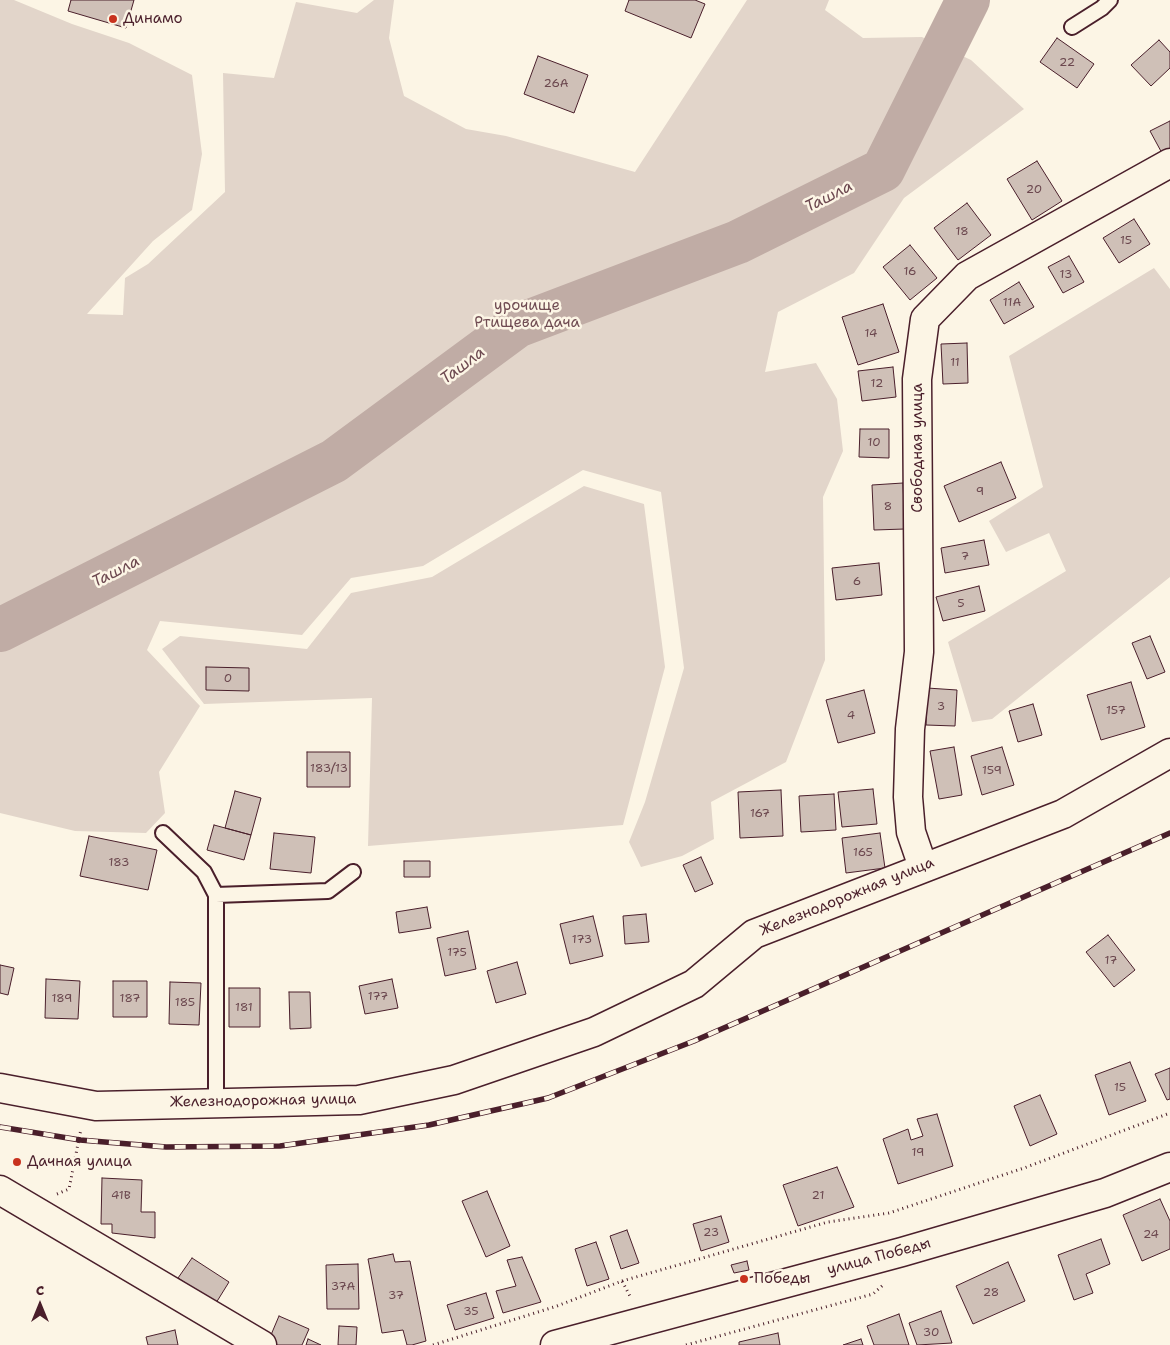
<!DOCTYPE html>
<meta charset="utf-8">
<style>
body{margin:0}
#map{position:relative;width:1170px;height:1345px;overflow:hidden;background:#fcf5e5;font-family:"Shantell Sans",sans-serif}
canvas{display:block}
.north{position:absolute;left:15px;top:1280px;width:50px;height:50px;-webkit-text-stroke:4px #fcf5e5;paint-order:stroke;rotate:0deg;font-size:14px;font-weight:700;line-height:20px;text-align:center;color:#4a1f2b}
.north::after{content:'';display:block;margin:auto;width:18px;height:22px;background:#4a1f2b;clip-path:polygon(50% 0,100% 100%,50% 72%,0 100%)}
</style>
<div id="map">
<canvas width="1170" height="1345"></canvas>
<div class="north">С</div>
</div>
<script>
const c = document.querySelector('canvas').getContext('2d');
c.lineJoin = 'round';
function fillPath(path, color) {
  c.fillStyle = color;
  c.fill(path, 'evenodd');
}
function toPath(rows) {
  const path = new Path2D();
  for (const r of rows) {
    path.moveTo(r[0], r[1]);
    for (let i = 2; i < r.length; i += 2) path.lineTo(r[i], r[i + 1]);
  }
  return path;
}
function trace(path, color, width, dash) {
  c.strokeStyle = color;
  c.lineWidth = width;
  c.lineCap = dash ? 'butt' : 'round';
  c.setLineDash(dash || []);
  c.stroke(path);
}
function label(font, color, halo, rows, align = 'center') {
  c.font = font + ' "Shantell Sans",sans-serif';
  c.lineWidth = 5;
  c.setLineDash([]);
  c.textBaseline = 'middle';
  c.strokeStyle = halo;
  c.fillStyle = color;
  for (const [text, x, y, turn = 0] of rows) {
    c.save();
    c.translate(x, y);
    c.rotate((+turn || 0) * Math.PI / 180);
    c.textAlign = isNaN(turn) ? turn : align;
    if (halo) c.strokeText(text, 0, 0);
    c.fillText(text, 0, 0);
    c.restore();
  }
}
const green = toPath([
 [0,0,14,0,72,24,129,43,192,75,202,154,192,210,153,241,87,314,123,315,125,278,148,264,225,192,223,73,274,78,296,2,357,13,374,0,394,0,389,38,404,96,466,129,506,136,635,172,747,0,829,0,825,10,863,38,922,37,971,60,1024,109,904,198,854,273,778,312,765,372,816,363,837,399,843,451,823,497,825,660,786,762,711,802,714,839,682,856,641,867,629,842,645,802,684,668,661,492,583,470,423,566,351,578,302,635,160,621,147,650,200,706,159,772,165,813,146,833,75,831,0,813],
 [1154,268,1170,289,1170,577,992,719,972,722,948,642,1066,571,1049,533,1006,552,989,521,1043,487,1009,356],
 [584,486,644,504,665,667,623,825,368,846,372,698,204,704,162,649,180,636,307,649,351,593,432,577]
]);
const river = toPath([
 [0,630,334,461,517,326,738,242,883,170,968,0]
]);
const building = toPath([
 [71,0,134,0,126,28,68,11,71,0],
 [629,0,695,0,705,4,691,38,625,11,629,0],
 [1057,38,1094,64,1077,88,1040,62,1057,38],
 [1159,40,1170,52,1170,68,1151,86,1131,65,1159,40],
 [538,56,588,75,574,113,524,94,538,56],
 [1170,121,1170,151,1163,155,1150,131,1170,121],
 [1037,161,1062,201,1032,220,1007,179,1037,161],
 [967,203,991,235,958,260,934,228,967,203],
 [1134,219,1150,244,1119,263,1103,238,1134,219],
 [910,245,937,278,910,300,883,267,910,245],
 [1069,256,1084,282,1063,293,1048,267,1069,256],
 [1019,282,1034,307,1004,324,990,300,1019,282],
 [883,304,899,352,858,365,842,317,883,304],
 [967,343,968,383,943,384,941,344,967,343],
 [893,367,896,397,862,401,858,371,893,367],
 [860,429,889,429,889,458,859,457,860,429],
 [1001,462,1016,498,959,522,944,486,1001,462],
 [903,483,905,529,874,530,872,485,903,483],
 [984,540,989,565,945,573,941,548,984,540],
 [879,563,882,595,836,600,832,568,879,563],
 [979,586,985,611,943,621,936,597,979,586],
 [1150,636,1165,672,1147,679,1132,643,1150,636],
 [206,667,249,668,249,691,206,690,206,667],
 [1131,682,1145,727,1101,740,1087,695,1131,682],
 [927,688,957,690,955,726,926,725,927,688],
 [864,690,875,733,838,743,826,700,864,690],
 [1033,704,1042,735,1018,742,1009,711,1033,704],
 [954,747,962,795,939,799,930,751,954,747],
 [1002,747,1014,785,982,795,971,756,1002,747],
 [307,752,350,752,350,787,307,787,307,752],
 [873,789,877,824,842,827,838,792,873,789],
 [781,790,783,836,740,838,738,792,781,790],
 [235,791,261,798,251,835,225,828,235,791],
 [834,794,836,830,801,832,799,796,834,794],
 [214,825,251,835,244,860,207,850,214,825],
 [274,833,315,837,311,873,270,869,274,833],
 [880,833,885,868,846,873,842,838,880,833],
 [89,836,157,850,148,890,80,876,89,836],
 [701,857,713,884,695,892,683,865,701,857],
 [404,861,430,861,430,877,404,877,404,861],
 [427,907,431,928,399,933,396,912,427,907],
 [646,914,649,942,625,944,623,916,646,914],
 [593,916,603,956,570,964,560,924,593,916],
 [468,931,476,969,445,976,437,938,468,931],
 [1108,935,1135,970,1114,987,1086,952,1108,935],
 [517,962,526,994,496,1003,487,971,517,962],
 [0,965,14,968,8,995,0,993,0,965],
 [46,979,80,981,78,1019,45,1018,46,979],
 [392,979,398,1008,365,1014,359,986,392,979],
 [113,981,147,981,147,1017,113,1017,113,981],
 [170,982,201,983,199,1025,169,1024,170,982],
 [229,988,260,988,260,1027,229,1027,229,988],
 [289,992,310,992,311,1028,290,1029,289,992],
 [1130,1062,1146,1101,1109,1115,1095,1075,1130,1062],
 [1170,1068,1170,1099,1167,1100,1155,1074,1170,1068],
 [1040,1095,1057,1134,1030,1146,1014,1106,1040,1095],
 [937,1114,953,1166,898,1184,883,1139,908,1129,911,1140,923,1136,917,1119,937,1114],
 [837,1167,854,1207,798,1226,783,1185,837,1167],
 [102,1178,142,1180,141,1212,155,1212,155,1238,112,1233,112,1224,101,1224,102,1178],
 [487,1191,510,1246,486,1257,462,1201,487,1191],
 [1160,1199,1170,1221,1170,1249,1142,1261,1123,1215,1160,1199],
 [721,1216,729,1242,701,1251,693,1224,721,1216],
 [627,1230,639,1263,621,1269,610,1236,627,1230],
 [1101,1239,1110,1264,1086,1274,1093,1293,1074,1300,1058,1255,1101,1239],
 [596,1242,609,1279,587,1286,575,1249,596,1242],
 [393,1254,395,1262,410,1261,426,1341,412,1345,407,1345,403,1330,382,1333,368,1259,393,1254],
 [522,1257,541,1302,503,1313,496,1291,516,1286,507,1260,522,1257],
 [192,1258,229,1282,216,1303,178,1278,192,1258],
 [747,1261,749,1270,734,1273,731,1265,747,1261],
 [1008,1262,1025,1301,973,1324,956,1286,1008,1262],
 [358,1264,359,1309,327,1309,326,1265,358,1264],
 [486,1293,494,1318,455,1330,447,1305,486,1293],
 [941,1311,952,1343,917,1345,909,1323,941,1311],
 [899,1314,909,1345,874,1345,867,1326,899,1314],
 [279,1316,309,1329,302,1345,274,1345,268,1342,279,1316],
 [339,1326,357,1327,356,1345,338,1345,339,1326],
 [175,1330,178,1345,148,1345,146,1337,175,1330],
 [778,1333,780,1345,739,1345,739,1342,778,1333],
 [308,1339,321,1345,306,1345,308,1339],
 [861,1339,863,1345,843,1345,861,1339]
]);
const path = toPath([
 [57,1194,69,1189,81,1129],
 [622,1281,828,1222,889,1213,1024,1168,1170,1113],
 [433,1345,557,1306,622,1281,631,1298],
 [686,1345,873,1294,883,1285]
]);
const lane = toPath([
 [1072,27,1102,8,1110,0],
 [163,833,204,872,216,895,216,1102],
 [216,895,328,891,353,872]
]);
const street = toPath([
 [923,867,911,832,908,797,910,729,919,652,917,379,925,319,967,276,1170,163],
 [0,1088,96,1106,359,1100,454,1080,594,1032,694,984,754,934,1063,814,1170,753],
 [0,1190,262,1345]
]);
const secondary = toPath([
 [555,1345,902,1252,1105,1193,1170,1167]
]);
const rail = toPath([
 [0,1127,80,1140,166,1147,280,1146,429,1125,548,1098,694,1041,1170,833]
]);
const markers = [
 [113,19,5,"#c8321e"],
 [17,1162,5,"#c8321e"],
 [744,1279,5,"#c8321e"]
];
const numberNames = [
 ["22",1067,63],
 ["26А",556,84],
 ["20",1034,190],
 ["18",962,232],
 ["15",1126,241],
 ["16",910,272],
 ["13",1066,275],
 ["11А",1012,303],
 ["14",871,334],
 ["11",955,363],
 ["12",877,384],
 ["10",874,443],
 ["9",980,492],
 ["8",888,507],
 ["7",965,557],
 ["6",857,582],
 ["5",961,604],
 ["0",228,679],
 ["3",941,707],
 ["157",1116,711],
 ["4",851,716],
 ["183/13",329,769],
 ["159",992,771],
 ["167",760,814],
 ["165",863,853],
 ["183",119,863],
 ["173",582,940],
 ["175",457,953],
 ["17",1111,961],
 ["177",378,997],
 ["189",62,999],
 ["187",130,999],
 ["185",185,1003],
 ["181",244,1008],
 ["15",1120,1088],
 ["19",918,1153],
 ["41В",121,1196],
 ["21",818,1196],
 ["23",711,1233],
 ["24",1151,1235],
 ["37А",343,1287],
 ["28",991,1293],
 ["37",396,1296],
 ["35",471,1312],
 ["30",931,1333]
];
const poiNames = [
 ["Динамо",123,19],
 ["Дачная улица",27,1162],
 ["Победы",754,1279]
];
const parkNames = [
 ["урочище",527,306],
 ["Ртищева дача",527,323]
];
const streetNames = [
 ["Свободная улица",918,448,-90],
 ["Железнодорожная улица",847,897,-22],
 ["Железнодорожная улица",263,1101,-1],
 ["улица Победы",879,1257,-15]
];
const waterNames = [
 ["Ташла",829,197,-27],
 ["Ташла",463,366,-37],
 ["Ташла",116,572,-27]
];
fillPath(green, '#e2d5ca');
trace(river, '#c0aca5', 44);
fillPath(building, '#cfc0b7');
trace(building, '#4a1f2b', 1);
trace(lane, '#4a1f2b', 18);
trace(street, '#4a1f2b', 31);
trace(secondary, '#4a1f2b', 31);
trace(path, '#4a1f2b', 3, [1, 4]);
trace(lane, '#fcf5e5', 14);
trace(street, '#fcf5e5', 28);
trace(secondary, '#fcf5e5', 28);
trace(rail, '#4a1f2b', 5.5);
trace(rail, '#fcf5e5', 4, [11]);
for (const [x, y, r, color] of markers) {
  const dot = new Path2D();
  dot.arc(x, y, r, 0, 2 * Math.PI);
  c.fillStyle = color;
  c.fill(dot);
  trace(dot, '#fcf5e5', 2);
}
label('12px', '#6b474e', null, numberNames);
label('15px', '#4a1f2b', '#fcf5e5', poiNames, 'left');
label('15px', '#704c53', '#fcf5e5', parkNames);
label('15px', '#4a1f2b', '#fcf5e5', streetNames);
label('italic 16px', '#6d4950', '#fcf5e5', waterNames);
</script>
